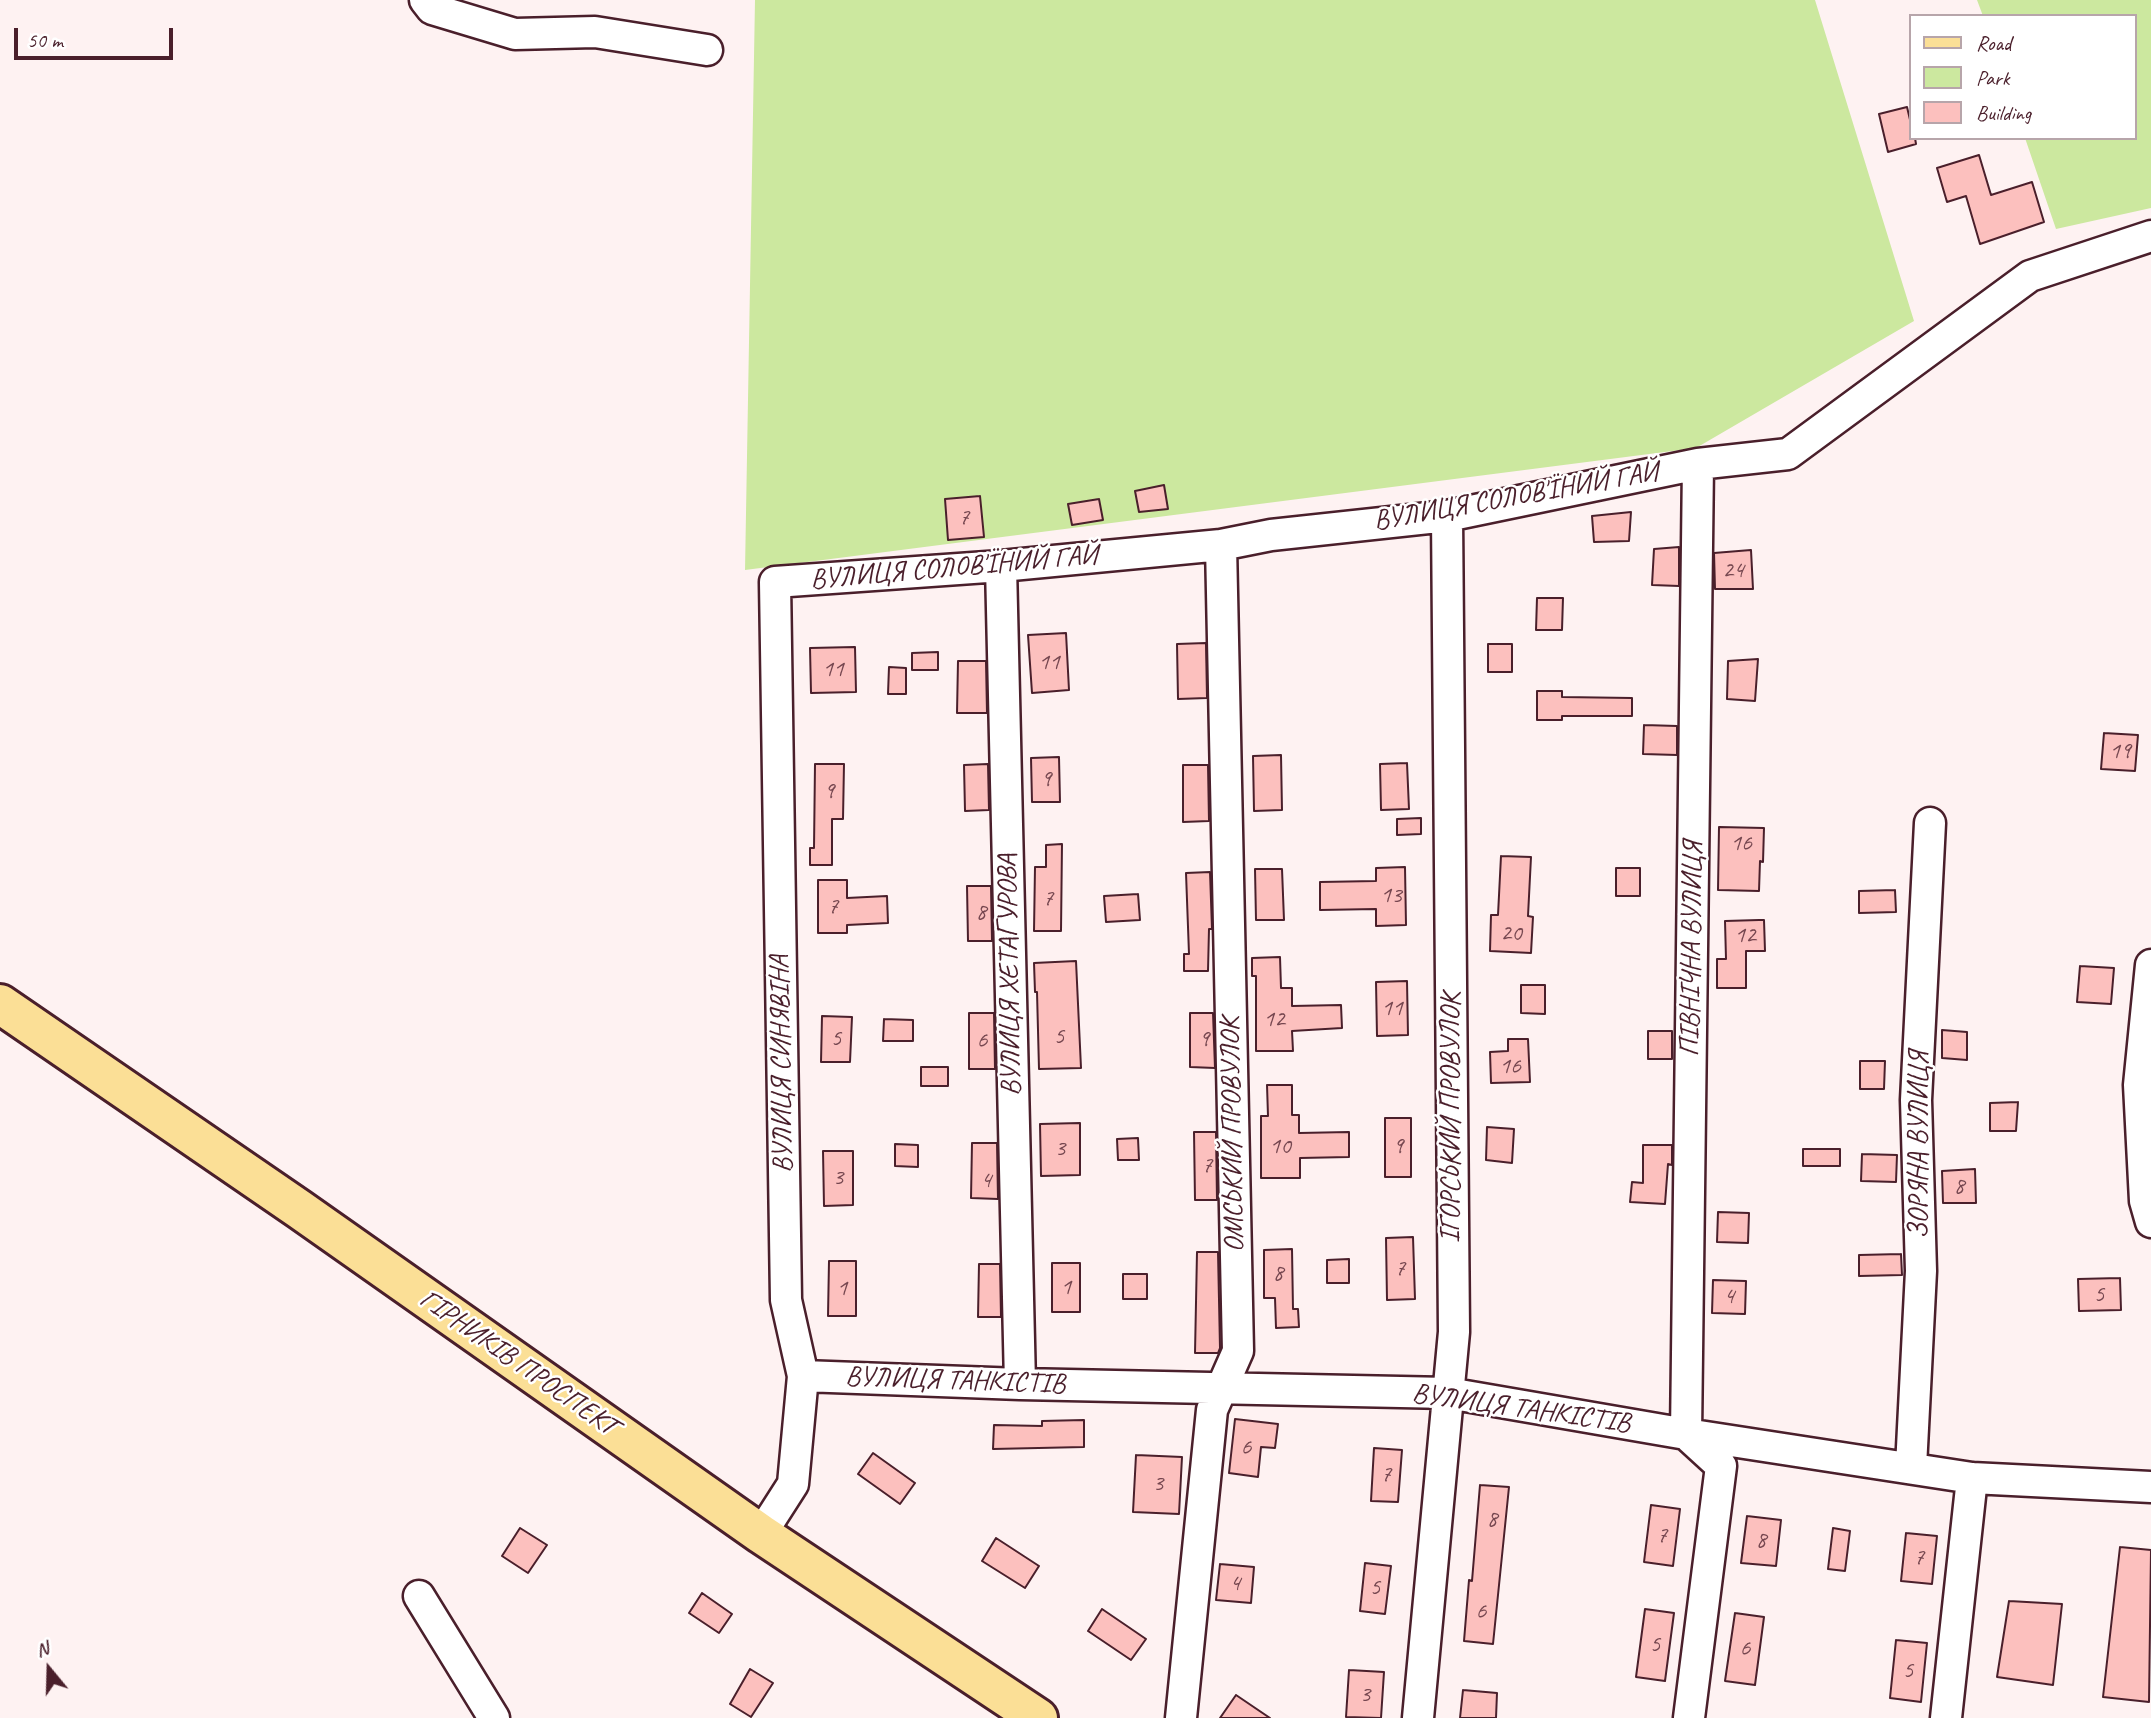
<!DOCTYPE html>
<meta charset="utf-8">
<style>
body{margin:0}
#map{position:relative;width:2151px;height:1718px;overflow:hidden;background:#fef2f2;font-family:Caveat,sans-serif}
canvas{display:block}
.legend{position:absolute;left:1909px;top:14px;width:228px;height:126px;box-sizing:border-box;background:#fff;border:2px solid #b7a5aa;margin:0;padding:9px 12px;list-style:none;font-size:21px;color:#4a1f2b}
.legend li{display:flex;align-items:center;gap:14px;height:35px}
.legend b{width:35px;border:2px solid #b7a5aa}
.north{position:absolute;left:14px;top:1634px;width:70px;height:70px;-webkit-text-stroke:5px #fff;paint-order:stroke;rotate:341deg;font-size:19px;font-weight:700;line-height:28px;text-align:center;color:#4a1f2b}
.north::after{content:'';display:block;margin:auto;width:24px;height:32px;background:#4a1f2b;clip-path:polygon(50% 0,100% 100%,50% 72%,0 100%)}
.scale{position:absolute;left:14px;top:28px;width:159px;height:32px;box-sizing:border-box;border:4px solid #4a1f2b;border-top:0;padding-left:9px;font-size:21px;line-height:24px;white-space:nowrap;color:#4a1f2b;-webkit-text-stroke:5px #fff;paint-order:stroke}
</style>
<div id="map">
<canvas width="2151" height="1718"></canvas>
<ul class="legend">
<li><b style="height:9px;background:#fbdf96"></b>Road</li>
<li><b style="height:19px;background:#cce89f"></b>Park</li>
<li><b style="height:19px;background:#fcc0be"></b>Building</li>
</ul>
<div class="north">N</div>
<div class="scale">50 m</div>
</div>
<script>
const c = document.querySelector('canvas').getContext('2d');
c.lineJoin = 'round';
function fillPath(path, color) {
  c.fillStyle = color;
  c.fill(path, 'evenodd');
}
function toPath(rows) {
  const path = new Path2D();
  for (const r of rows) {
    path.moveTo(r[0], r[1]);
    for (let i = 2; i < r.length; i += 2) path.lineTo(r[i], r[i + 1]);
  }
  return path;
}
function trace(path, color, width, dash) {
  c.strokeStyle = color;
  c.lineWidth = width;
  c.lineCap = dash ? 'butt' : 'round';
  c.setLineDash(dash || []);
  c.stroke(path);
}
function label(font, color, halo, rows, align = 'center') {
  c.font = font + ' Caveat,sans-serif';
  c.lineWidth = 5;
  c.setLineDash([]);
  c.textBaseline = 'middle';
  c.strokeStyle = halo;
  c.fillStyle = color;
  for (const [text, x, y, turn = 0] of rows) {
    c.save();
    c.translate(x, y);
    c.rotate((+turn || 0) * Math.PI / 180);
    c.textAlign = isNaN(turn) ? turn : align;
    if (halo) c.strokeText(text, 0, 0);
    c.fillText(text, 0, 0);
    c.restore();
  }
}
const green = toPath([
 [755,0,1815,0,1914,321,1696,448,745,570],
 [1977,0,2151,0,2151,208,2056,229,2025,138,2135,138,2135,16,1983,16]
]);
const building = toPath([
 [1907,107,1911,124,1911,138,1915,138,1916,144,1888,152,1879,114,1907,107],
 [1979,155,1991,195,2032,182,2044,222,1980,244,1966,196,1947,202,1937,168,1979,155],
 [1164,485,1168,509,1139,512,1135,491,1164,485],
 [980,496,984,537,948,540,945,499,980,496],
 [1099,499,1103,520,1072,525,1068,504,1099,499],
 [1631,512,1629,541,1594,542,1592,516,1631,512],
 [1679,547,1679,586,1652,585,1654,549,1679,547],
 [1751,550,1753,589,1715,589,1714,553,1751,550],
 [1537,598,1563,598,1562,630,1536,630,1537,598],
 [1066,633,1069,690,1032,693,1028,635,1066,633],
 [1206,643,1207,698,1178,699,1177,644,1206,643],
 [1488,644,1512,644,1512,672,1488,672,1488,644],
 [855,647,856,692,811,693,810,648,855,647],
 [938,652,938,670,912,670,912,653,938,652],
 [1758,659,1755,701,1727,699,1728,661,1758,659],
 [958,661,986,661,987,713,957,713,958,661],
 [889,667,906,668,906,694,888,694,889,667],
 [1537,691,1562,691,1562,697,1632,698,1632,716,1562,716,1562,720,1537,720,1537,691],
 [1644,725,1677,726,1677,755,1643,754,1644,725],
 [2104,733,2138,735,2135,771,2101,769,2104,733],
 [1281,755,1282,810,1254,811,1253,756,1281,755],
 [1059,757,1060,802,1032,802,1031,758,1059,757],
 [1407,763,1409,809,1381,810,1380,764,1407,763],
 [815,764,844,764,843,819,832,819,832,865,810,865,810,848,814,848,815,764],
 [988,764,989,810,965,811,964,765,988,764],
 [1183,765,1208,765,1209,821,1183,822,1183,765],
 [1421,818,1421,834,1397,835,1397,819,1421,818],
 [1719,827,1764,828,1763,862,1760,861,1759,891,1718,890,1719,827],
 [1062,844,1061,931,1034,931,1035,867,1046,867,1046,845,1062,844],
 [1501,856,1531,857,1528,916,1533,917,1531,953,1490,951,1491,915,1498,915,1501,856],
 [1405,867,1406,925,1376,926,1376,909,1320,910,1320,882,1376,881,1376,868,1405,867],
 [1616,868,1640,868,1640,896,1616,896,1616,868],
 [1255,869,1282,869,1284,920,1256,920,1255,869],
 [1210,872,1212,929,1209,929,1208,971,1184,971,1184,954,1189,954,1186,873,1210,872],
 [818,880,847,880,847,898,887,896,888,923,847,925,847,933,818,933,818,880],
 [967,886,991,886,992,941,968,941,967,886],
 [1895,890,1896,912,1859,913,1859,891,1895,890],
 [1138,894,1140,920,1106,922,1104,896,1138,894],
 [1759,920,1764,920,1765,951,1746,951,1746,988,1717,988,1717,959,1726,959,1725,921,1759,920],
 [1280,957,1281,988,1292,988,1292,1006,1341,1005,1342,1028,1292,1031,1293,1051,1256,1051,1256,976,1252,976,1252,958,1280,957],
 [1076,961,1081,1068,1039,1069,1037,992,1035,992,1034,963,1076,961],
 [2080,966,2114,968,2111,1004,2077,1002,2080,966],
 [1407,981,1408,1035,1377,1036,1376,982,1407,981],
 [1521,985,1545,985,1545,1014,1521,1013,1521,985],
 [969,1013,994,1013,995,1069,969,1069,969,1013],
 [1190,1013,1213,1013,1215,1068,1190,1067,1190,1013],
 [822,1016,852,1017,850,1062,821,1062,822,1016],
 [884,1019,913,1020,913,1041,883,1041,884,1019],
 [1942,1030,1967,1032,1967,1060,1942,1058,1942,1030],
 [1648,1031,1672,1031,1672,1059,1648,1059,1648,1031],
 [1508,1039,1528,1039,1530,1082,1491,1083,1490,1052,1508,1051,1508,1039],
 [1860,1061,1885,1061,1884,1089,1860,1089,1860,1061],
 [921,1067,948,1067,948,1086,921,1086,921,1067],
 [1267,1085,1292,1085,1292,1115,1299,1115,1299,1133,1349,1132,1349,1157,1300,1158,1300,1178,1261,1178,1261,1116,1268,1116,1267,1085],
 [2018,1102,2016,1131,1990,1131,1990,1103,2018,1102],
 [1385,1118,1411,1118,1411,1177,1385,1177,1385,1118],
 [1080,1123,1080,1175,1041,1176,1040,1124,1080,1123],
 [1487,1127,1514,1129,1512,1163,1486,1160,1487,1127],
 [1194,1132,1216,1132,1217,1200,1195,1200,1194,1132],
 [1138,1138,1139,1160,1118,1160,1117,1139,1138,1138],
 [972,1143,997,1143,998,1199,971,1198,972,1143],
 [895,1144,918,1145,918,1167,895,1166,895,1144],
 [1643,1145,1672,1145,1672,1165,1668,1164,1665,1204,1630,1202,1632,1182,1643,1183,1643,1145],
 [1803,1149,1840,1149,1840,1166,1803,1166,1803,1149],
 [823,1151,853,1151,853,1205,824,1206,823,1151],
 [1862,1154,1897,1155,1896,1182,1861,1181,1862,1154],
 [1975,1169,1976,1203,1943,1203,1942,1171,1975,1169],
 [1718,1212,1749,1213,1748,1243,1717,1242,1718,1212],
 [1413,1237,1415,1299,1387,1300,1386,1238,1413,1237],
 [1292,1249,1293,1309,1298,1309,1299,1327,1276,1328,1275,1298,1264,1298,1264,1250,1292,1249],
 [1197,1252,1218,1252,1220,1348,1218,1353,1195,1353,1197,1252],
 [1901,1254,1902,1275,1859,1276,1859,1255,1901,1254],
 [1349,1259,1349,1283,1327,1283,1327,1260,1349,1259],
 [829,1261,856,1261,856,1316,828,1316,829,1261],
 [1052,1263,1080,1263,1080,1312,1052,1312,1052,1263],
 [979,1264,1000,1264,1001,1317,978,1317,979,1264],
 [1123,1274,1147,1274,1147,1299,1123,1299,1123,1274],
 [2120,1278,2121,1310,2079,1311,2078,1279,2120,1278],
 [1713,1280,1746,1281,1745,1314,1712,1313,1713,1280],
 [1235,1419,1278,1424,1275,1448,1261,1447,1258,1477,1229,1473,1235,1419],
 [1084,1420,1084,1447,993,1449,994,1425,1042,1426,1042,1421,1084,1420],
 [1374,1448,1402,1450,1398,1502,1371,1501,1374,1448],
 [873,1453,915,1483,900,1504,858,1474,873,1453],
 [1136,1455,1182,1457,1179,1514,1133,1512,1136,1455],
 [1480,1485,1509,1487,1493,1644,1464,1641,1469,1580,1472,1581,1480,1485],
 [1651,1505,1680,1509,1673,1566,1644,1562,1651,1505],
 [1747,1516,1781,1520,1776,1566,1741,1563,1747,1516],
 [520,1528,547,1545,528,1573,502,1556,520,1528],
 [1833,1528,1850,1531,1845,1571,1828,1569,1833,1528],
 [1906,1533,1937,1536,1932,1584,1901,1581,1906,1533],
 [996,1538,1039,1566,1025,1588,982,1561,996,1538],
 [2120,1547,2151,1550,2149,1702,2103,1697,2120,1547],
 [1365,1563,1391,1566,1385,1614,1360,1611,1365,1563],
 [1220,1564,1254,1567,1251,1603,1216,1600,1220,1564],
 [702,1593,732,1614,719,1633,689,1613,702,1593],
 [2009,1601,2062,1604,2053,1685,1997,1677,2009,1601],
 [1102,1609,1146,1639,1131,1660,1088,1631,1102,1609],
 [1645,1609,1674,1613,1665,1681,1636,1677,1645,1609],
 [1735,1613,1764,1617,1755,1685,1725,1681,1735,1613],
 [1896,1640,1927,1643,1921,1702,1890,1698,1896,1640],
 [750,1669,773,1683,751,1717,730,1704,750,1669],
 [1349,1670,1384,1672,1381,1718,1346,1717,1349,1670],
 [1463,1690,1497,1693,1496,1718,1460,1718,1463,1690],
 [1236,1695,1270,1718,1220,1718,1236,1695]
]);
const minor = toPath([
 [425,0,432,9,515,34,595,32,707,50],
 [1001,566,1020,1384],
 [2151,965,2139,1085,2145,1201,2151,1222],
 [803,1376,1020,1384,1448,1393,1686,1434,1972,1478,2151,1487],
 [1686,1434,1698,464],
 [1686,1434,1721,1466,1689,1718],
 [1911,1467,1921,1271,1916,1100,1930,823],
 [761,1534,793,1484,803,1376,786,1300,775,582,1001,566,1221,545,1271,535,1447,516,1698,464,1788,454,2030,276,2151,236],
 [419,1596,494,1718],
 [1181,1718,1212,1410,1238,1351,1221,545],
 [1418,1718,1454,1332,1447,516],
 [1946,1718,1972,1478]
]);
const major = toPath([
 [0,1004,299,1209,761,1534,1038,1718]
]);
const numberNames = [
 ["7",964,518],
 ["24",1733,571],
 ["11",1049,663],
 ["11",833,670],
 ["19",2120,752],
 ["9",1046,780],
 ["9",829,792],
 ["16",1741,844],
 ["13",1391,896],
 ["7",1048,899],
 ["7",833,907],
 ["8",981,913],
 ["20",1511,934],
 ["12",1745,936],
 ["11",1392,1009],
 ["12",1274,1020],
 ["5",1059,1037],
 ["5",836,1039],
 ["9",1204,1040],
 ["6",982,1041],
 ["16",1510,1067],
 ["10",1280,1147],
 ["9",1398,1147],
 ["3",1060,1149],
 ["7",1207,1166],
 ["3",838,1178],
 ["4",986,1181],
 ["8",1959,1187],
 ["7",1400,1269],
 ["8",1278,1274],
 ["1",1066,1288],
 ["1",842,1289],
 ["5",2099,1295],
 ["4",1729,1297],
 ["6",1246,1448],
 ["7",1386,1475],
 ["3",1158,1484],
 ["8",1492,1520],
 ["7",1662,1536],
 ["8",1761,1541],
 ["7",1919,1558],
 ["4",1235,1584],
 ["5",1375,1588],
 ["6",1481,1612],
 ["5",1655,1645],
 ["6",1745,1649],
 ["5",1908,1671],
 ["3",1365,1695]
];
const streetNames = [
 ["ВУЛИЦЯ СОЛОВ'ЇНИЙ ГАЙ",1516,497,-10],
 ["ВУЛИЦЯ СОЛОВ'ЇНИЙ ГАЙ",954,568,-5],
 ["ПІВНІЧНА ВУЛИЦЯ",1692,949,-89],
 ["ВУЛИЦЯ ХЕТАГУРОВА",1010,975,-91],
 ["ВУЛИЦЯ СИНЯВІНА",782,1064,-91],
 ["ІГОРСЬКИЙ ПРОВУЛОК",1452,1118,-90],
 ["ОМСЬКИЙ ПРОВУЛОК",1233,1135,-91],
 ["ЗОРЯНА ВУЛИЦЯ",1920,1145,-90],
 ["ГІРНИКІВ ПРОСПЕКТ",518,1363,35],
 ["ВУЛИЦЯ ТАНКІСТІВ",955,1381,2],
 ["ВУЛИЦЯ ТАНКІСТІВ",1521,1409,8]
];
fillPath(green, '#cce89f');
fillPath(building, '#fcc0be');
trace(building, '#4a1f2b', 2);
trace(minor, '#4a1f2b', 35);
trace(major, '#4a1f2b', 44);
trace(minor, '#fff', 30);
trace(major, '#fbdf96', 38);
label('24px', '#764750', null, numberNames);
label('28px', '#4a1f2b', '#fff', streetNames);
</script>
